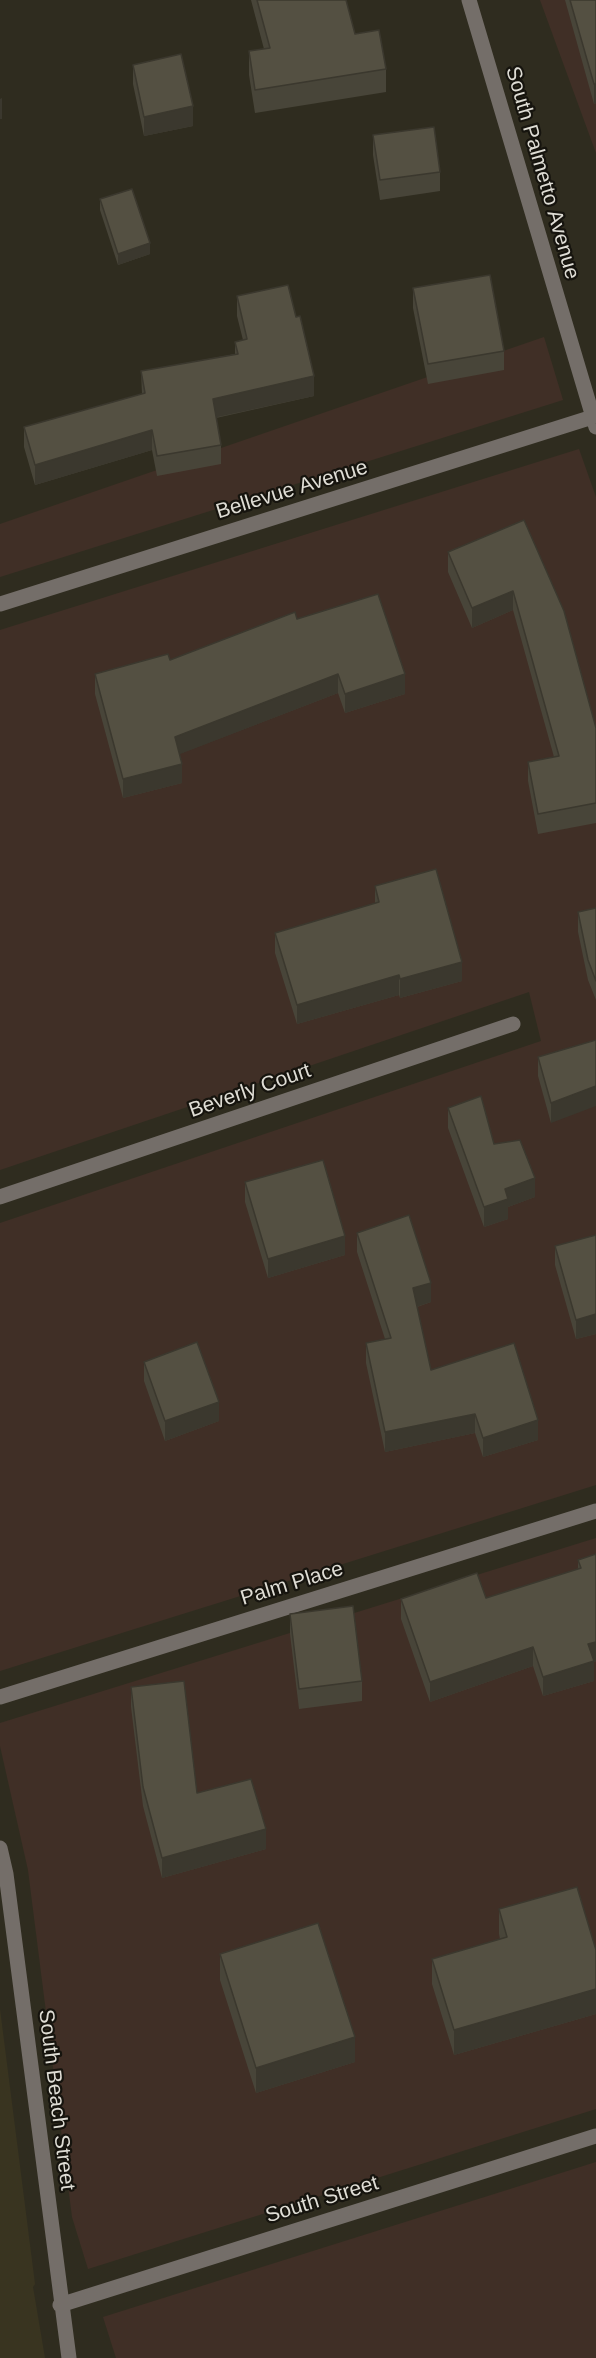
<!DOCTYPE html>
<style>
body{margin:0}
canvas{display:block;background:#2f2c1f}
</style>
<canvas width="596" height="2358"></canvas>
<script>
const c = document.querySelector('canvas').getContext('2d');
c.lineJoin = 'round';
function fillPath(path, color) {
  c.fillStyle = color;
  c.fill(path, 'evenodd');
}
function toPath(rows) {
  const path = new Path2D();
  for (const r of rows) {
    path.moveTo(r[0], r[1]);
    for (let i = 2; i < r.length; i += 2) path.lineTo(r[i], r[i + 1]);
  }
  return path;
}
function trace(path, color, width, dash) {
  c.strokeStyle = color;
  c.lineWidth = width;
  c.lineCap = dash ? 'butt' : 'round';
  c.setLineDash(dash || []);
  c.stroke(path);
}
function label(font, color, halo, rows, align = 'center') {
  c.font = font + ' Arial,sans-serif';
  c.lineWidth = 4.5;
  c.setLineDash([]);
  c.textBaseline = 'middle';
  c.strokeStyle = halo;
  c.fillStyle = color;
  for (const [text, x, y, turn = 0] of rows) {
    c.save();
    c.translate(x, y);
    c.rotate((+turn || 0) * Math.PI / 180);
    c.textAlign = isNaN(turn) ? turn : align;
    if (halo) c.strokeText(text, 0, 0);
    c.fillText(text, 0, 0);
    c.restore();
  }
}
const commercial = toPath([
 [540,0,596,0,596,153],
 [544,337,563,400,0,577,0,524],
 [579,449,596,497,596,1485,0,1671,0,1223,541,1041,529,992,0,1170,0,630],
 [596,1538,596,2109,88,2269,72,2217,28,1870,0,1746,0,1723],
 [596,2162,596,2358,116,2358,103,2317]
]);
const built = toPath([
 [0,2009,35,2284,33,2287,45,2358,0,2358]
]);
const minor = toPath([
 [469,0,596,427],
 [0,604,596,416],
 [0,1197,513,1024],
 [0,1697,596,1511],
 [0,1848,6,1874,69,2358],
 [60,2305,596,2136]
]);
const wall = toPath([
 [251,0,346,0,355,34,386,69,386,92,255,113,249,75,249,51,264,49],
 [565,0,596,0,596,103,594,104],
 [133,65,193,126,144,136,133,84],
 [373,135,440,172,440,191,380,200,373,155],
 [100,199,150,254,118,265,100,210],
 [413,288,504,351,504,370,428,384,413,308],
 [237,296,314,396,216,418,221,445,221,464,157,476,152,450,35,485,24,447,24,427,142,394,141,371,235,354,235,342,243,340,237,316],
 [524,520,596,728,596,823,538,834,528,781,528,762,554,757,513,610,472,628,448,572,448,552],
 [297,619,405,694,345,713,338,693,179,754,182,783,123,798,95,694,95,674,170,660],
 [375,886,462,981,400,998,399,995,297,1024,275,953,275,933,375,903],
 [596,908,596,1000,588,980,578,932,578,912],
 [596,1040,551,1123,538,1076,538,1057],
 [448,1108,494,1144,535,1197,508,1207,508,1219,484,1227,448,1128],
 [245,1182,345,1255,268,1278,245,1202],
 [357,1233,431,1302,417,1307,431,1370,538,1440,483,1457,475,1433,385,1452,366,1363,366,1343,385,1339,357,1252],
 [596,1235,596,1334,576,1339,555,1265,555,1246],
 [144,1362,219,1421,165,1441,144,1381],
 [596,1554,596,1661,594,1662,594,1681,543,1696,533,1666,430,1702,401,1619,401,1599,486,1598,578,1569,578,1560],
 [290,1614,362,1681,362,1701,299,1709,290,1634],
 [131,1687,197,1793,266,1849,162,1878,143,1806,131,1707],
 [499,1909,596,1950,596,2014,454,2055,432,1984,432,1959,500,1939,499,1934],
 [220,1954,355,2062,256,2093,220,1980]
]);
const shadedWall = toPath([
 [594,84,596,84,596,103,594,104],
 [2,98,2,119,0,119,0,99],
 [193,106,193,126,144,136,144,117],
 [150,243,150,254,118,265,118,254],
 [314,376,314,396,213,418,213,399],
 [152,430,152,450,35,485,35,465],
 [513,591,513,610,472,628,472,608],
 [338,674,338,693,175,756,175,737],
 [405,674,405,694,345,713,345,694],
 [182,764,182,783,123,798,123,779],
 [462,962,462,981,400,998,400,979],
 [399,975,399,995,297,1024,297,1005],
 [596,1086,596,1106,551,1123,551,1103],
 [535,1178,535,1197,508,1207,508,1219,484,1227,484,1207,505,1189],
 [345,1236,345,1255,268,1278,268,1259],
 [431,1283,431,1302,413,1308,413,1288],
 [596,1314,596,1334,576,1339,576,1320],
 [219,1402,219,1421,165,1441,165,1421],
 [475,1414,475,1433,385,1452,385,1432],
 [538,1420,538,1440,483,1457,483,1438],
 [596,1642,596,1661,594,1662,594,1681,543,1696,543,1677,588,1644],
 [533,1647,533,1666,430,1702,430,1682],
 [266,1829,266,1849,162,1878,162,1858],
 [596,1989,596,2014,454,2055,454,2030],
 [355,2037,355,2062,256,2093,256,2068]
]);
const building = toPath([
 [257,0,346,0,355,34,379,30,386,69,255,90,249,51,270,48,257,0],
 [570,0,596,0,596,84,594,84,570,0],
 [181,54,193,106,144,117,133,65,181,54],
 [434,127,440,172,380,180,373,135,434,127],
 [132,189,150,243,118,254,100,199,132,189],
 [490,275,504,351,428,364,413,288,490,275],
 [288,285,296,317,300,316,314,376,213,399,221,445,157,456,152,430,35,465,24,427,145,393,141,371,238,354,235,342,247,339,237,296,288,285],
 [524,520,564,611,596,728,596,803,538,814,528,762,559,756,513,591,472,608,448,552,524,520],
 [378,594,405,674,345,694,338,674,175,737,182,764,123,779,95,674,168,654,170,660,295,612,297,619,378,594],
 [436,869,462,962,400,979,399,975,297,1005,275,933,379,902,375,886,436,869],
 [596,908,596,981,588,960,578,912,596,908],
 [596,1040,596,1086,551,1103,538,1057,596,1040],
 [481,1096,494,1144,520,1140,535,1178,505,1189,508,1199,484,1207,448,1108,481,1096],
 [323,1160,345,1236,268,1259,245,1182,323,1160],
 [409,1215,431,1283,413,1288,431,1370,514,1343,538,1420,483,1438,475,1414,385,1432,366,1343,391,1338,357,1233,409,1215],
 [596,1235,596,1314,576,1320,555,1246,596,1235],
 [197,1342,219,1402,165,1421,144,1362,197,1342],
 [596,1554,596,1642,588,1644,594,1661,543,1677,533,1647,430,1682,401,1599,477,1573,486,1598,581,1568,578,1560,596,1554],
 [353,1606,362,1681,299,1689,290,1614,353,1606],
 [184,1681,197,1793,251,1779,266,1829,162,1858,143,1787,131,1687,184,1681],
 [577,1887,596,1950,596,1989,454,2030,432,1959,507,1937,499,1909,577,1887],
 [318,1923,355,2037,256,2068,220,1954,318,1923]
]);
const streetNames = [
 ["South Palmetto Avenue",542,173,74],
 ["Bellevue Avenue",292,490,-17],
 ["Beverly Court",250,1091,-19],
 ["Palm Place",292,1584,-17],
 ["South Beach Street",56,2100,83],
 ["South Street",322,2200,-17]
];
fillPath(commercial, '#402f26');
fillPath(built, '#393420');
trace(minor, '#746e69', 15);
fillPath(wall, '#484539');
fillPath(shadedWall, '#3b382e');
fillPath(building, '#545042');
trace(building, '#3b382e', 1.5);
label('21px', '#dfddd5', '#16140e', streetNames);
</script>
